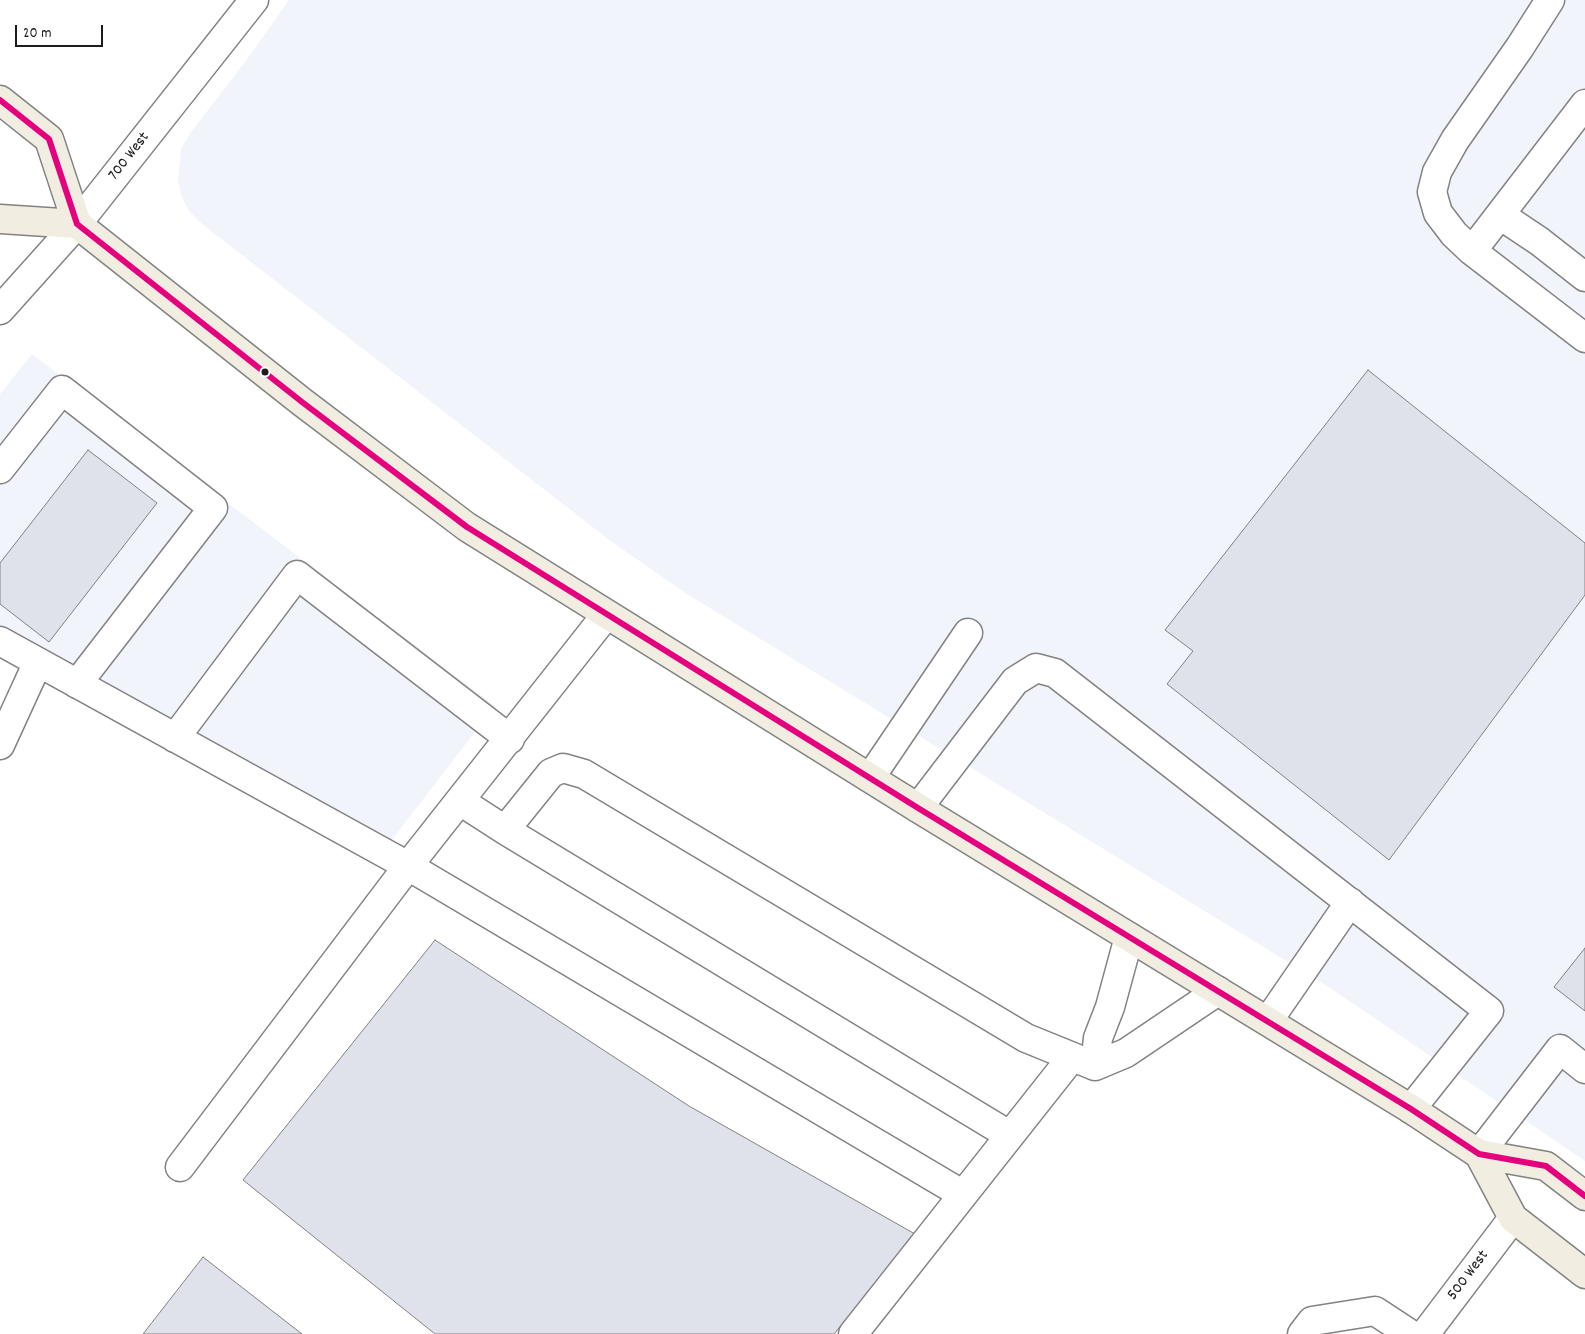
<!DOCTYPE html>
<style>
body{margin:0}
#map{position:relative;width:1585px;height:1334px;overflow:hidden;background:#fff;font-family:Dekko,sans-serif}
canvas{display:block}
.scale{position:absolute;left:15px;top:25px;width:88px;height:22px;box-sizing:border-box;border:2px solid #1c1c1c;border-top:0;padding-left:6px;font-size:15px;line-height:18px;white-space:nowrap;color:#1c1c1c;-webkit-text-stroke:4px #fff;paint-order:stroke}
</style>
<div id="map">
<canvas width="1585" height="1334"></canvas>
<div class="scale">20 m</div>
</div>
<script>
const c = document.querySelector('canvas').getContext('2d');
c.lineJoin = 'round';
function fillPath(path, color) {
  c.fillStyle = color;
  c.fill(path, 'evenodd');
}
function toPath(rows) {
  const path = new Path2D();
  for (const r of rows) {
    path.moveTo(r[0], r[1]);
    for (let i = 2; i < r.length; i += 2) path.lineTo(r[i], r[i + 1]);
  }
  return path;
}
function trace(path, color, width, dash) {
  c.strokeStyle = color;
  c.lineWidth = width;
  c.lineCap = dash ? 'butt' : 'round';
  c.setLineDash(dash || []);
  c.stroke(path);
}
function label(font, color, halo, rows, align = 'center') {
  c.font = font + ' Dekko,sans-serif';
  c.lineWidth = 5;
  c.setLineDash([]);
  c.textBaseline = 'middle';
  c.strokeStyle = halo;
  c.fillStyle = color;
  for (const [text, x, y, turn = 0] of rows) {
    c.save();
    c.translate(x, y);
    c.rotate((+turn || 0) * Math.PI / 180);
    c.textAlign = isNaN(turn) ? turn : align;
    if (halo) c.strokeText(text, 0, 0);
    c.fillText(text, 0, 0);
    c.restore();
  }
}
const built = toPath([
 [289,0,1585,0,1585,1161,1324,984,687,594,612,542,202,224,189,211,181,195,178,180,181,149,191,132,245,62],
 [32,354,495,706,391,841,0,633,0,394]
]);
const building = toPath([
 [1368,370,1585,543,1585,595,1389,860,1167,684,1193,651,1165,630,1368,370],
 [88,450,157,503,49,642,0,604,0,563,88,450],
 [435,940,689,1106,915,1234,834,1334,435,1334,243,1180,435,940],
 [1585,948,1585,1011,1554,987,1585,948],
 [203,1257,302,1334,143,1334,203,1257]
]);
const minor = toPath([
 [1550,0,1520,47,1455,140,1437,172,1432,192,1438,213,1454,234,1472,251,1585,338],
 [1500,215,1539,241,1585,277],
 [1472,251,1585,104],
 [0,310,77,224,254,0],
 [0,469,62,390,213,508,77,684],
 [0,641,408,866,962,1194],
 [175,738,297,575,510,739],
 [0,745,38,662],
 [870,778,968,633],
 [460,801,505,830,1009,1135],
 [918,808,1015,681,1036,668,1055,673,1489,1011,1411,1109],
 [505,830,551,773,563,768,584,774,1026,1038,1095,1066,1126,1053,1218,991],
 [1268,1021,1350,902],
 [1095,1066,1098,1038,1110,1007,1129,937],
 [1479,1154,1560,1049,1585,1069],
 [180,1167,408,866,606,615],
 [853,1334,1072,1057],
 [1302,1334,1312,1321,1375,1311,1410,1334],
 [1425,1334,1513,1218]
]);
const major = toPath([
 [0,100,49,139,77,224,302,402,467,527,918,808,1411,1109,1479,1154,1546,1166,1585,1196],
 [0,219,77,224],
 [1479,1154,1513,1218,1585,1274]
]);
const bus1 = toPath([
 [0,100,49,139,77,224,302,402,467,527,918,808,1411,1109,1479,1154,1546,1166,1585,1196]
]);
const markers = [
 [265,372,4.5,"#1c1c1c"]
];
const streetNames = [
 ["700 West",130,157,-52],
 ["500 West",1469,1276,-53]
];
fillPath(built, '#f2f4fc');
fillPath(building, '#dfe1eb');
trace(building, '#828282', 1);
trace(minor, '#828282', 31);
trace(major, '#828282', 31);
trace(minor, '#fff', 28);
trace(major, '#f1ede1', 28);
trace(bus1, '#e5007d', 6);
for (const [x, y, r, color] of markers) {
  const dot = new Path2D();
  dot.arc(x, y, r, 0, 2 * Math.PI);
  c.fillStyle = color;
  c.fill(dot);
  trace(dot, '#fff', 2);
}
label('16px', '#1c1c1c', '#fff', streetNames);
</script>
